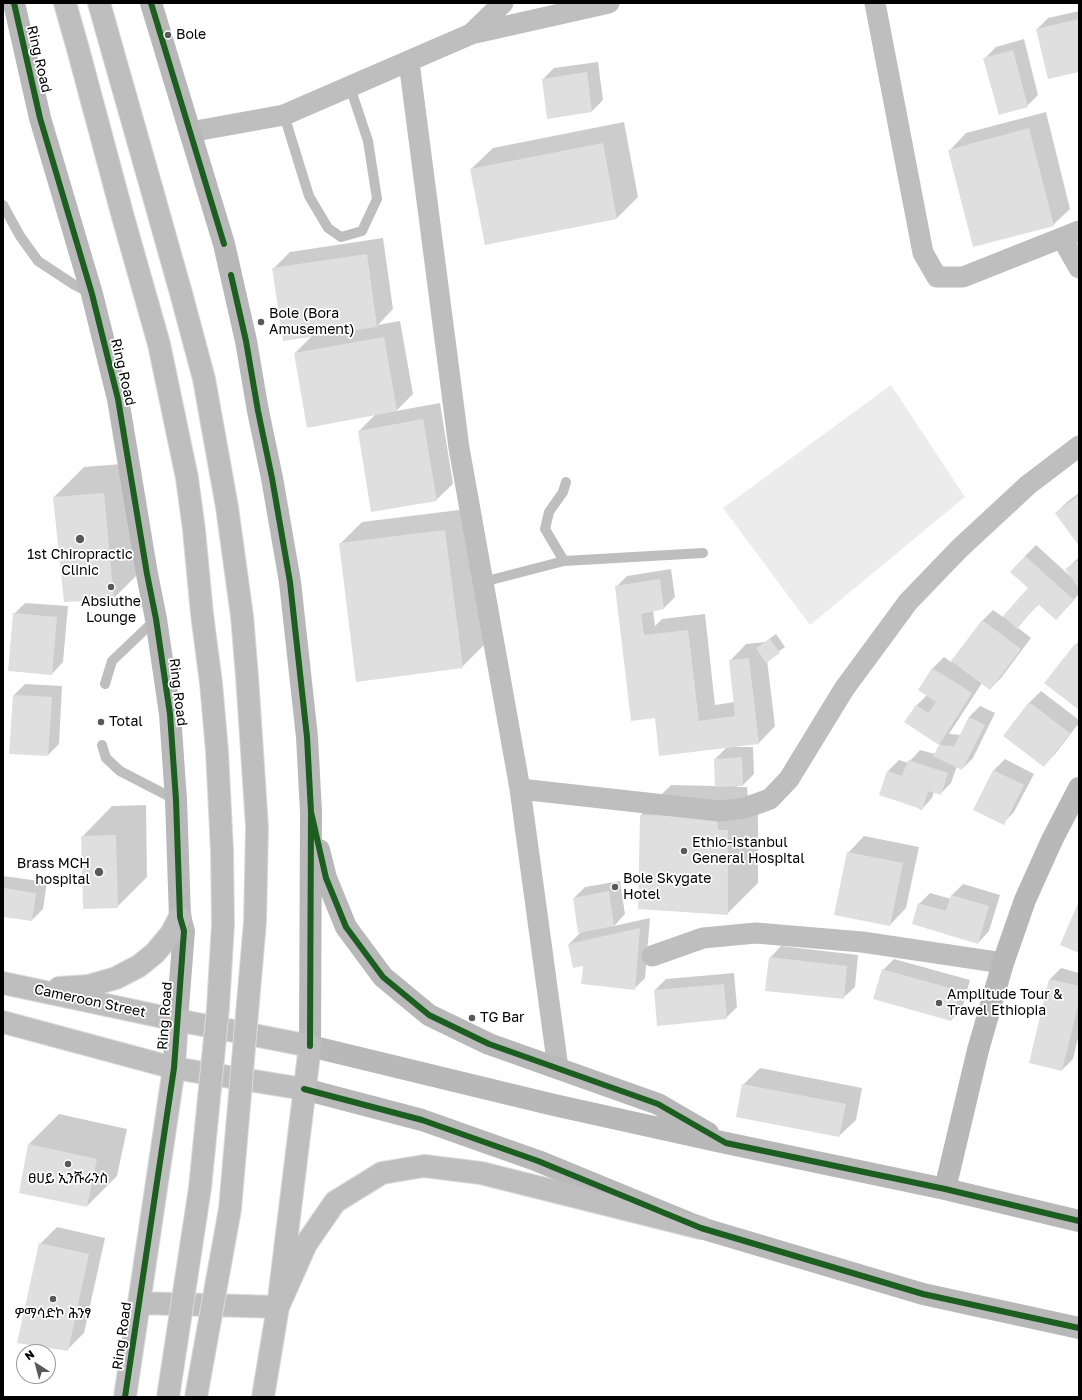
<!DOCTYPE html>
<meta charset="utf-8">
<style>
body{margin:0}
#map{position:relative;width:1082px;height:1400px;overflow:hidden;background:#fff;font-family:"Golos Text",sans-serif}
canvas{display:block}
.frame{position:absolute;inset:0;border:4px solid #000;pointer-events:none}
.north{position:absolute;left:16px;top:1344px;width:40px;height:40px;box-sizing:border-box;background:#fff;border:1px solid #999;border-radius:50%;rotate:324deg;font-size:11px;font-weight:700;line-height:16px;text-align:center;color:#000}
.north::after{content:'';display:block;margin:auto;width:14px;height:18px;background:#595959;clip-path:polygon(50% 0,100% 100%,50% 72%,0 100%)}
</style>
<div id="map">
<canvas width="1082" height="1400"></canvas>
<div class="frame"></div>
<div class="north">N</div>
</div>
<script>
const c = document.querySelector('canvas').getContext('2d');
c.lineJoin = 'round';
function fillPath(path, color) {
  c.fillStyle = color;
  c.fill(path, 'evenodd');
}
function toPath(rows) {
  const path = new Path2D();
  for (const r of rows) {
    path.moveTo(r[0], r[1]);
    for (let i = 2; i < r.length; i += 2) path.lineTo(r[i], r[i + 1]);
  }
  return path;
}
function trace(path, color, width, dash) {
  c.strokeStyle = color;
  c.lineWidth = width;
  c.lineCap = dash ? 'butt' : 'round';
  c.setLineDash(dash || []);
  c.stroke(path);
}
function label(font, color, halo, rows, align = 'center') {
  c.font = font + ' "Golos Text","Noto Sans Ethiopic",sans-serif';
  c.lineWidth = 3.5;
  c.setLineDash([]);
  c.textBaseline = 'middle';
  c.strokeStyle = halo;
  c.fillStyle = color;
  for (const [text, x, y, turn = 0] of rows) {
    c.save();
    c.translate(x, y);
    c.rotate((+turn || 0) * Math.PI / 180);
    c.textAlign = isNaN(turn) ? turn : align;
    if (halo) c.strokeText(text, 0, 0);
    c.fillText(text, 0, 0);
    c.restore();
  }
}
const green = toPath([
 [891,385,965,497,810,625,723,508]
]);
const shadow = toPath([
 [1079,11,1079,71,1037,29,1048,18],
 [1024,39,1038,95,1027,106,985,58,996,47],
 [598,62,603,100,592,111,548,117,543,79,554,68],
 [1046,112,1070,209,1053,225,950,150,966,133],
 [624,122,638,197,617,218,471,169,493,148],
 [383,238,393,309,378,325,400,321,413,394,396,411,440,403,453,484,436,500,359,431,376,414,295,353,313,335,273,269,290,252],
 [134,463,144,568,113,599,54,497,84,467],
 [1079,493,1079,545,1056,513,1067,502],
 [467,509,484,645,462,667,340,544,362,522],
 [1036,545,1070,576,1067,569,1079,557,1079,594,1067,608,1039,604,1017,627,1031,638,1001,678,990,689,982,683,949,734,961,735,969,717,980,706,995,713,973,758,962,769,957,766,951,783,940,794,934,792,932,798,922,809,888,771,899,760,908,763,920,750,935,754,940,744,906,722,917,705,927,695,920,689,933,668,944,657,951,662,982,621,993,610,1003,617,1030,588,1025,556],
 [671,569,675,597,664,608,653,610,655,626,662,619,705,614,715,705,735,702,730,661,746,644,765,642,776,634,785,647,767,660,775,726,759,743,734,746,734,747,753,747,754,774,743,785,737,785,737,787,747,787,748,800,758,800,758,883,728,913,639,908,641,815,671,785,716,786,715,759,727,747,655,717,616,587,627,576],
 [25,603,68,606,63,662,52,674,14,614],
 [1079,641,1079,709,1046,683],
 [25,684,62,686,59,744,48,755,14,695],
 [1041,691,1079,720,1079,723,1055,754,1044,765,1005,736,1030,702],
 [1005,759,1034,774,1014,812,1003,823,974,809,994,770],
 [146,805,147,877,117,907,82,837,112,806],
 [864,836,919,847,906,908,890,925,848,853],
 [3,876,47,882,43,909,32,920,3,916],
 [620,881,625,914,614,926,650,918,645,978,634,989,584,965,569,944,582,931,574,898,585,887],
 [963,884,1000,895,989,931,978,943,919,904,930,893,951,899,952,895],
 [781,946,858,955,855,987,843,998,770,958],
 [894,959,970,980,962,1009,951,1020,883,970],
 [1061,968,1079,973,1079,1034,1073,1059,1062,1070,1030,1062,1050,979],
 [734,973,737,1007,726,1018,655,990,666,979],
 [760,1068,862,1088,856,1120,839,1136,743,1085],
 [59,1114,127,1129,117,1176,87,1206,29,1144],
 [57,1227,105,1238,84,1333,67,1350,40,1244]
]);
const building = toPath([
 [1079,19,1079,72,1048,79,1036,29],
 [1013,50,1028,107,999,115,983,58],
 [587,72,592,112,547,119,542,79],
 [1029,128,1054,226,973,247,948,150],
 [603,143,617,219,485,245,470,169],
 [367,254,377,327,283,341,272,268],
 [384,337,397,411,307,428,294,353],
 [423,419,437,501,371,512,358,431],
 [104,493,114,600,64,602,53,497],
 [1079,495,1079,546,1055,513],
 [445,530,463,668,356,682,339,543],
 [1025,556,1074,600,1056,620,1038,604,1017,629,1003,616,1028,588,1010,572],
 [1079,560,1079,588,1065,569],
 [660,579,664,609,641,614,644,635,688,630,699,721,735,716,729,660,749,658,759,744,659,756,655,718,631,721,615,586],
 [13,613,57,617,52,675,8,671],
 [982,620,1021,649,990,690,951,661],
 [770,639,780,653,766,663,756,648],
 [1075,644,1079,647,1079,710,1044,683],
 [932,668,972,693,939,745,904,722,916,705,928,713,936,702,918,690],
 [13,695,52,697,48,756,9,754],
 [1029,702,1070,733,1044,767,1003,736],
 [969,717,985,725,962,770,933,756,939,745,954,746],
 [742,757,743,786,715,787,714,759],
 [908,760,948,773,941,795,928,791,922,811,918,808,879,795,887,771,902,776],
 [993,770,1024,785,1004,825,973,810],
 [640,815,717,817,718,830,728,830,728,915,638,909],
 [116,835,118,908,83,909,81,836],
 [847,852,903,863,890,926,834,915],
 [3,888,36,893,32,921,3,917],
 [609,891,614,926,578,933,573,898],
 [951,895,989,906,978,944,912,924,918,903,946,911],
 [1079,901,1079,953,1060,945],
 [640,928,635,990,581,984,583,966,573,968,568,944],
 [769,957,847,966,844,999,765,991],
 [882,969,960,991,951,1021,873,999],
 [1049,979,1079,986,1079,1002,1062,1071,1029,1063],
 [724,984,727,1019,657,1026,654,990],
 [742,1084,846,1104,839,1137,736,1117],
 [28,1144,97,1159,87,1207,19,1193],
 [39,1243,89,1254,68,1351,17,1343]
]);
const lane = toPath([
 [284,115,309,196,328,228,341,237,362,231,377,199,368,141,350,87],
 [3,205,20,236,38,261,73,284,90,293],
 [564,561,545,529,549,512,563,492,566,482],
 [483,582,564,561,703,553],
 [105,684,112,661,156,619],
 [102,745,106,758,120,771,176,800]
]);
const street = toPath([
 [875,3,923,253,937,277,963,277,1079,231],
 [471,34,609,3],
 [409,62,459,448,520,789,558,1068],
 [190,132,284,115,471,34,503,3],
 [1062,238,1079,268],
 [520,789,719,811,745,808,770,799,789,779,844,689,908,602,960,548,1028,485,1079,446],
 [652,956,703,938,756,933,862,942,1003,963]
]);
const secondary = toPath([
 [14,3,40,118,92,294,118,399,147,574,156,619,170,714,176,800,180,917,184,931,177,1020],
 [151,3,224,244,246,341,258,411,272,478,290,582,307,737,311,812,310,1046,554,1105,726,1143,945,1189,1079,1221],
 [319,850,326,878,346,927,383,977,429,1015,489,1044,658,1104,708,1133],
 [304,1089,422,1120,538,1161,701,1228,923,1294,1079,1328],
 [945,1189,978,1050,1003,963,1025,900,1052,840,1079,788]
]);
const primary = toPath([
 [3,983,177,1020,310,1046,278,1307,263,1397],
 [59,988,88,986,116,978,139,966,155,953,171,934,180,917],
 [3,1022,174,1068,304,1089],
 [139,1303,278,1307,306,1244,335,1202,382,1173,424,1166,481,1173,701,1228],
 [125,1397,174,1068,177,1020]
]);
const highway = toPath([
 [65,3,78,49,123,217,159,344,187,478,194,530,202,614,211,683,217,751,222,851,223,924],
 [99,3,152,190]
]);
const highwayBridge = toPath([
 [152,190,181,293,204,379,227,507,242,616,247,676,257,827,255,922,230,1209,196,1397],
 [168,1397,200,1188,218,1008,223,924]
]);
const cycleway = toPath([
 [14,3,40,118,92,294,118,399,147,574,156,619,170,714,176,800,180,917,184,931,174,1068,125,1397],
 [151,3,224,244],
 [231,275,246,341,258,411,272,478,290,582,307,737,311,812,310,1046],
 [311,812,326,878,346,927,383,977,429,1015,489,1044,658,1104,726,1143,945,1189,1079,1221],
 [304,1089,422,1120,538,1161,701,1228,923,1294,1079,1328]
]);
const markers = [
 [168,35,4,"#595959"],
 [261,322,4,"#595959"],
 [80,539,5,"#595959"],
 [111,587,4,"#595959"],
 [101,722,4,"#595959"],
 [684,851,4,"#595959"],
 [99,872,5,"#595959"],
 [615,887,4,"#595959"],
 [939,1003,4,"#595959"],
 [472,1018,4,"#595959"],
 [68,1164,4,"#595959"],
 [53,1299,4,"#595959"]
];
const poiNames = [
 ["Bole",176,35],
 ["Bole (Bora",269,314],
 ["Amusement)",269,330],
 ["1st Chiropractic",80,555,"center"],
 ["Clinic",80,571,"center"],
 ["Absiuthe",111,602,"center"],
 ["Lounge",111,618,"center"],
 ["Total",109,722],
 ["Ethio-Istanbul",692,843],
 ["General Hospital",692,859],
 ["Brass MCH",90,864,"right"],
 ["hospital",90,880,"right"],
 ["Bole Skygate",623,879],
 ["Hotel",623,895],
 ["Amplitude Tour &",947,995],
 ["Travel Ethiopia",947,1011],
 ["TG Bar",480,1018],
 ["ፀሀይ ኢንሹራንስ",68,1179,"center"],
 ["ዎማሳድኮ ሕንፃ",53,1314,"center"]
];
const streetNames = [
 ["Ring Road",39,59,77],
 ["Ring Road",123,372,77],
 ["Ring Road",178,692,83],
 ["Cameroon Street",90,1001,12],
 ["Ring Road",165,1016,-86],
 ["Ring Road",122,1336,-82]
];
fillPath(green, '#ececec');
fillPath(shadow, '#0003');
fillPath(building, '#dfdfdf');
trace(primary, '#dbdbdb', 24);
trace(highway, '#dbdbdb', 24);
trace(lane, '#bebebe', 10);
trace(street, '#bebebe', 21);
trace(secondary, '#b8b8b8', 22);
trace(primary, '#bebebe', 22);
trace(highway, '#bebebe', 22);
trace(highwayBridge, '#dbdbdb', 24, []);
trace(highwayBridge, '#bebebe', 22);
trace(cycleway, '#1b5e20', 6);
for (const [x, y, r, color] of markers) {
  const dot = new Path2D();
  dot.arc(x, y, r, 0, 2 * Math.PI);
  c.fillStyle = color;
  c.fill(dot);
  trace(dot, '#fff', 1.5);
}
label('14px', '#000', '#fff', poiNames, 'left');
label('14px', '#000', '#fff', streetNames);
</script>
